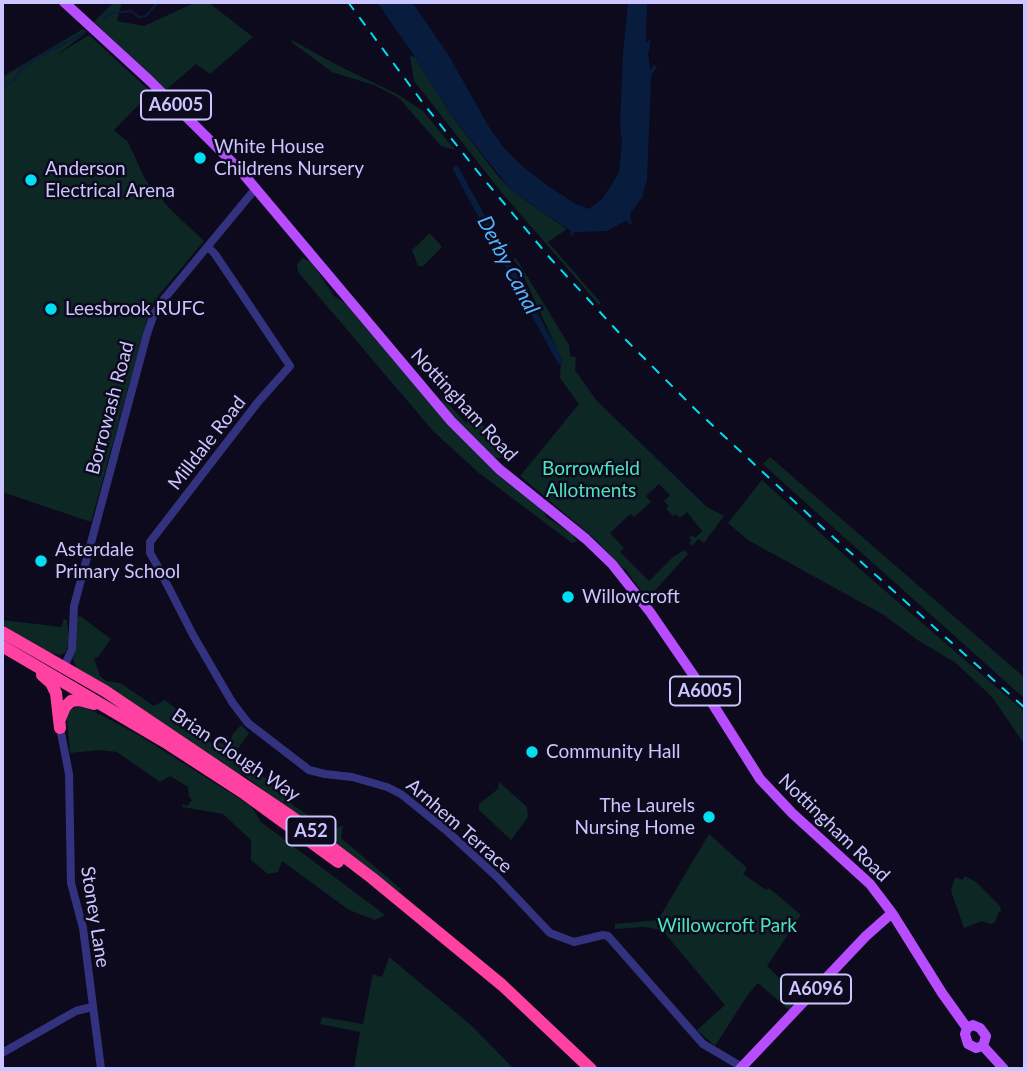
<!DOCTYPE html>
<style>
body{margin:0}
#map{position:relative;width:1027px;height:1071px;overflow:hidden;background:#0d0a1d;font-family:Lato,sans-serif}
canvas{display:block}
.frame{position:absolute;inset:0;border:4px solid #cbc6ff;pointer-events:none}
</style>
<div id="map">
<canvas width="1027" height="1071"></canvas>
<div class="frame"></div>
</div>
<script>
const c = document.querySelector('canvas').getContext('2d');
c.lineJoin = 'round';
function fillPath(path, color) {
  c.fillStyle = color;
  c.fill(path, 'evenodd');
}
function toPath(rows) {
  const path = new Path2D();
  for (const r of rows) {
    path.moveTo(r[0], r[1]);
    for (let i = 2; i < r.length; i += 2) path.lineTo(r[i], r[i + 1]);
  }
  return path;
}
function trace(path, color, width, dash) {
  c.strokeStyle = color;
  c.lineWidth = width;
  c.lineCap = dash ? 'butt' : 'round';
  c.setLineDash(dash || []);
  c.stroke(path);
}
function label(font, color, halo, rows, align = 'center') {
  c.font = font + ' Lato,sans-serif';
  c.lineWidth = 5;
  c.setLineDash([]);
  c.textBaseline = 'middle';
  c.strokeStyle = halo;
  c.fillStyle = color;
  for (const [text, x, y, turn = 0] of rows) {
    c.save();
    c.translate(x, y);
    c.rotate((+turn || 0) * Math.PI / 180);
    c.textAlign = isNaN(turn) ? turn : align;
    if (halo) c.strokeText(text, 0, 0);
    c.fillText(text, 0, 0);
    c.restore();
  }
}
const green = toPath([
 [114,2,122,2,117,21,144,26,196,2,208,2,253,37,210,74,196,64,166,90,94,22],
 [83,29,87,32,57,55,89,35,151,92,114,130,128,142,145,179,170,209,204,241,154,301,146,323,91,522,2,492,2,77],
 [290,39,337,65,397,94,423,111,455,150,441,146,399,98,374,85,332,72,294,44],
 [410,56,415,57,450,114,498,176,512,191,567,229,548,242,601,303,599,305,502,193,414,81],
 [430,233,442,247,423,266,418,266,412,250],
 [302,258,311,261,334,296,345,303,431,404,544,511,546,517,571,533,577,541,572,543,479,473,433,431,298,272,297,265],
 [516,258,569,345,570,356,576,357,575,370,596,400,707,507,724,516,704,543,698,539,692,546,689,543,692,541,689,538,692,535,695,538,702,531,687,512,680,518,676,514,673,516,666,509,669,506,664,501,670,495,659,484,646,496,651,502,634,517,630,514,610,533,624,548,620,552,649,581,672,558,684,550,688,554,650,596,647,597,642,592,625,569,619,565,595,539,520,476,579,404,560,378,561,358,520,268,513,259],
 [442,397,466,423,476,415,499,448,504,445,509,446,501,458,495,458,462,426,441,402],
 [770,457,1025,678,1025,699,788,487,763,464],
 [762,480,861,570,1025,712,1025,745,992,697,956,663,916,639,884,615,748,540,728,523],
 [80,616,111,639,98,657,94,658,100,676,106,681,120,683,154,706,165,700,196,725,193,733,209,742,229,744,233,734,241,725,249,733,234,754,241,764,245,764,249,771,256,771,259,775,268,779,293,805,331,831,343,825,341,838,401,889,398,895,242,774,237,775,224,768,224,764,221,761,218,762,198,749,191,741,186,741,77,670,73,659,76,637,74,619],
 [64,619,67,620,69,641,66,652,60,655,50,653,2,628,2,620,61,627],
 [78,706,91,710,137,734,251,806,261,822,385,915,375,920,349,910,282,861,278,872,268,874,251,860,251,840,223,814,182,807,183,804,187,806,192,800,189,797,188,787,170,776,160,782,117,752,100,750,70,753,67,716,69,711],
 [499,782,527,807,528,817,511,840,479,810,479,804,498,789],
 [709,834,747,868,743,874,766,890,769,888,801,915,767,966,800,998,789,1010,758,983,747,996,715,1046,697,1030,725,1005,662,930,644,927,615,929,615,924,658,920],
 [965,876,976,882,1000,906,1001,911,998,913,995,923,990,924,982,921,964,928,951,891,954,880,956,877,962,880],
 [389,957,472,1026,514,1069,354,1069,360,1032,320,1024,322,1017,363,1024,373,974,382,977]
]);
const water = toPath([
 [377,2,412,2,449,56,489,127,504,148,522,166,549,187,576,204,589,209,603,198,619,173,622,142,620,124,623,55,628,3,647,2,646,43,651,39,648,54,650,70,654,65,657,67,651,76,647,180,642,197,630,214,632,225,625,221,607,231,574,232,572,236,570,235,571,231,512,191,450,114,415,57]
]);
const stream = toPath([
 [104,18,112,13,131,11,139,17,146,16,157,3,165,2],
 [2,88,14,80,21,69,41,56,85,32]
]);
const canal = toPath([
 [456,169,560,361]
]);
const minor = toPath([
 [208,247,215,254,290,366,258,402,150,542,150,553,157,565,193,635,232,702,248,723,309,770,325,774,352,777,387,787,401,794,448,832,497,877,550,933,574,942,603,935,608,936,703,1044,742,1067],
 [64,667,72,649,74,606,147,334,154,314,164,299,256,188],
 [60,728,69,774,71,883,83,928,101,1069],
 [2,1053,76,1011,92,1007]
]);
const major = toPath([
 [64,2,149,80,240,170,451,421,499,469,586,539,612,564,650,612,707,695,760,779,792,813,870,884,892,913,942,993,967,1028],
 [967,1028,973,1025,980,1028,986,1036,983,1046],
 [967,1028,965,1034,968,1044,976,1048,983,1046],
 [983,1046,1004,1069],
 [740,1069,866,936,892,913]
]);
const highway = toPath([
 [2,632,105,691,292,817,372,878,502,985,591,1069],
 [2,646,165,742,242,792,338,862],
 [42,675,51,683,56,693,60,728],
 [60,719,65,707,71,701,79,700,94,704]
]);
const rail = toPath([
 [348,2,423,103,482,177,550,258,622,336,696,410,824,529,1025,708]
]);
const markers = [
 [200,158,7,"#00dff1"],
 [31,180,7,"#00dff1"],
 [51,309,7,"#00dff1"],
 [41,561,7,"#00dff1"],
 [568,597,7,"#00dff1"],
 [532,752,7,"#00dff1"],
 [709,817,7,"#00dff1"]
];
const shields = [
 [176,105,70],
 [705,691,70],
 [311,831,49],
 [816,989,70]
];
const shieldNames = [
 ["A6005",176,105],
 ["A6005",705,691],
 ["A52",311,831],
 ["A6096",816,989]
];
const poiNames = [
 ["White House",214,147],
 ["Childrens Nursery",214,169],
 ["Anderson",45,169],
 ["Electrical Arena",45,191],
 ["Leesbrook RUFC",65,309],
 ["Asterdale",55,550],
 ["Primary School",55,572],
 ["Willowcroft",582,597],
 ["Community Hall",546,752],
 ["The Laurels",695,806,"right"],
 ["Nursing Home",695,828,"right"]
];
const streetNames = [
 ["Nottingham Road",464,405,47],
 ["Borrowash Road",110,408,-75],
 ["Milldale Road",207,443,-52],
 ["Brian Clough Way",236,755,34],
 ["Arnhem Terrace",459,826,41],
 ["Nottingham Road",834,828,44],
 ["Stoney Lane",95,917,81]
];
const parkNames = [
 ["Borrowfield",591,469],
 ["Allotments",591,491],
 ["Willowcroft Park",727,926]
];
const waterNames = [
 ["Derby Canal",508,265,62]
];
fillPath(green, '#0d2725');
fillPath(water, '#081d3e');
trace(stream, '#081d3e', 2);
trace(canal, '#081d3e', 6);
trace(minor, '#33327f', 8);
trace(major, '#b84dff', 10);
trace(highway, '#ff41a1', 12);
trace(rail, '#00dff1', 2, [10, 9]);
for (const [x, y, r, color] of markers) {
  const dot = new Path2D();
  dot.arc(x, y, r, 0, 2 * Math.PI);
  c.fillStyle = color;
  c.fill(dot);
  trace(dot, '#0d0a1d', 2.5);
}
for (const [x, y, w] of shields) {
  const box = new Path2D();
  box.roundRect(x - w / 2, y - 14.5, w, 29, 5);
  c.fillStyle = '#0d0a1d';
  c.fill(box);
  trace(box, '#cbc6ff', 2);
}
label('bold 18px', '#cbc6ff', null, shieldNames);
label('19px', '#cbc6ff', '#0d0a1d', poiNames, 'left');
label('19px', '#cbc6ff', '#0d0a1d', streetNames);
label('19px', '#4ce5bb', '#0d0a1d', parkNames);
label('italic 21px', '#54b4ff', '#0d0a1d', waterNames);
</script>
